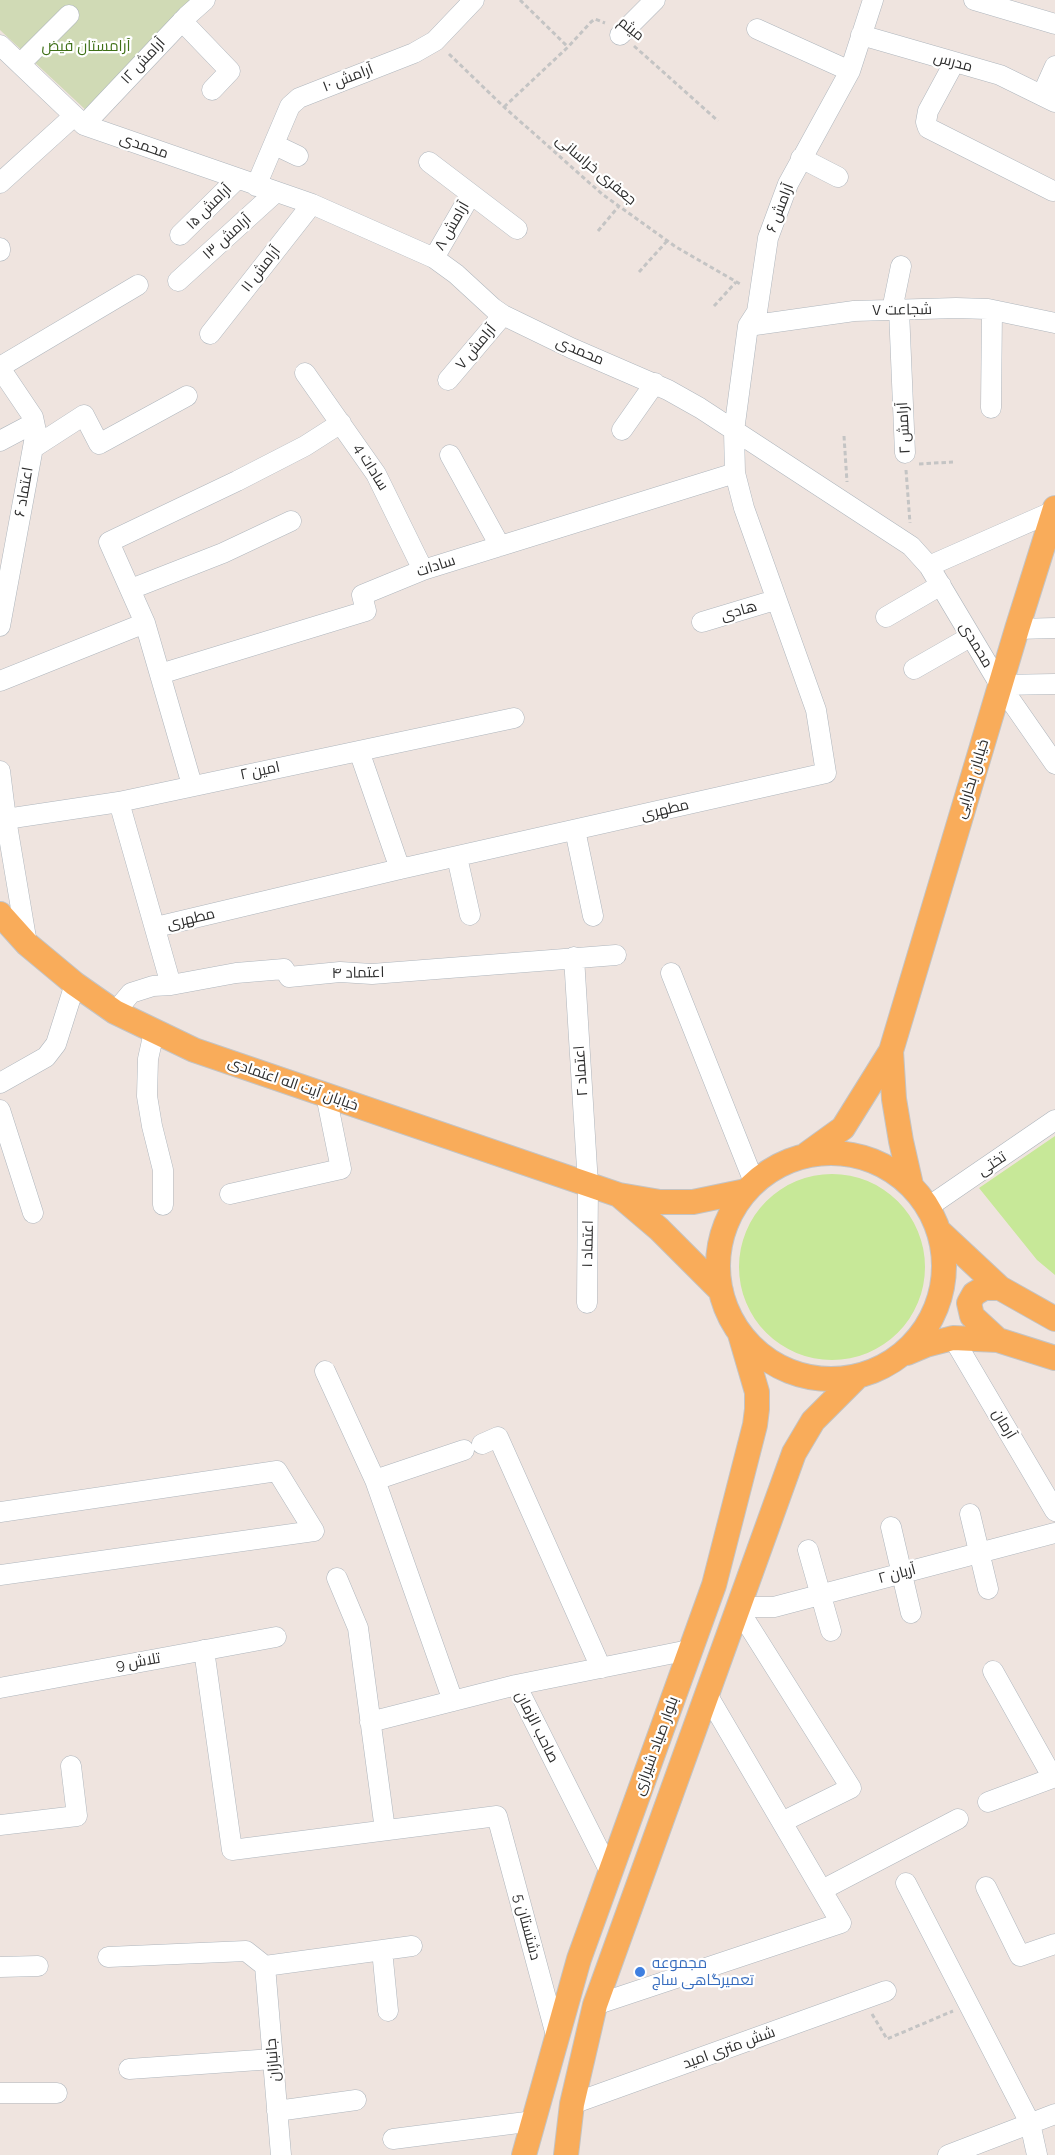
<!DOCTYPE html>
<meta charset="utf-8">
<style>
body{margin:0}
canvas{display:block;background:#efe4df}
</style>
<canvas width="1055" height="2155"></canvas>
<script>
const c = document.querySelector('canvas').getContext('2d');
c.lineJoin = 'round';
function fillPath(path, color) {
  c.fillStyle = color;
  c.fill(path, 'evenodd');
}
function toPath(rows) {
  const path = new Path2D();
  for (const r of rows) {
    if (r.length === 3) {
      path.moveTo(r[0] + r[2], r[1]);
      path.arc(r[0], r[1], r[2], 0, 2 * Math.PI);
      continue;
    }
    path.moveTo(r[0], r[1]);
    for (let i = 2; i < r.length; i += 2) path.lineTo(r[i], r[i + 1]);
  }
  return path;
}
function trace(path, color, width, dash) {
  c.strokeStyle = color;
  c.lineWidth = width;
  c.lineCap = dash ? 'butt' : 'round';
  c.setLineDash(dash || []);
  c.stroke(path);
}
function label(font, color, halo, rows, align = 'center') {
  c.font = font + ' Raleway,Cairo,sans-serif';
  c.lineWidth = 4.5;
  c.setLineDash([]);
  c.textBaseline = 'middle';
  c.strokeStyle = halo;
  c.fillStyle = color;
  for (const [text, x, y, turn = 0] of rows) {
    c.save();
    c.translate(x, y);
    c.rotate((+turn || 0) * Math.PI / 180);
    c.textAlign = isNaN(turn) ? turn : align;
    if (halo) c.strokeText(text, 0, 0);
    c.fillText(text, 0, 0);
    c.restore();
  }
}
const green = toPath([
 [1055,1136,1055,1275,1037,1260,979,1188],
 [832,1267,93]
]);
const cemetery = toPath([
 [0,0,195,0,89,113,0,30]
]);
const path = toPath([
 [520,0,568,47],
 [634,46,718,121],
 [449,54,504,107,602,194,676,247,742,285],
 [504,107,568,47,591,22,595,19,605,23],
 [598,231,619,206],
 [639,272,667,241],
 [714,306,736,282],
 [844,436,847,482],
 [919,464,953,462],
 [906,470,910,523],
 [872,2014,887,2039,953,2011]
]);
const minor = toPath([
 [974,0,1055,24],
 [182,21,230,71,212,90],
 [757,29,850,71],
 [620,35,655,0],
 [861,35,1000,75,1055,102],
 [0,45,84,125,312,204,434,258,456,274,493,308,503,315,571,348,668,390,700,408,911,546,929,566,1000,685,1055,764],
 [954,63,928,111,926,122,928,128,1053,191],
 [20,64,69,15],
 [1042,95,1055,66],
 [84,125,187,16,205,0],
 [275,145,298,156],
 [801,158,838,177],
 [429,162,517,229],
 [0,183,74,116],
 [256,186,290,106,299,98,414,53,435,41,474,0],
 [180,235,237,179],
 [0,248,0,251],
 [434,258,471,194],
 [178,281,276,192],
 [892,310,901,266],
 [899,310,905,453],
 [748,326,854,311,956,308,988,309,1055,323],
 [210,334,312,204],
 [0,367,138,285],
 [0,368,33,417,36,431,0,626],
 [305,373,376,474,423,570],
 [448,380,503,315],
 [991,408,992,310],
 [622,430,655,383],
 [0,441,34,423],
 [33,448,84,415,99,444,187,396],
 [450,455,500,546],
 [929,566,1054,511],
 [131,589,223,553,291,521],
 [886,617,941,585],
 [702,622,775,600],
 [1017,629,1055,628],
 [914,669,970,637],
 [160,674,366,611,362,595,423,570,735,473],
 [0,681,145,623],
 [1000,685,1055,684],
 [359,751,400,869],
 [0,771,6,819,27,944],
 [192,785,145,623,109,542,237,481,305,446,341,423],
 [119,802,171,985],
 [6,819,119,802,514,718],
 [575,830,593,916],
 [457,857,470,915],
 [156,927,400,869,826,773,816,710,744,508,735,473,734,431,748,326,757,312,768,238,788,184,850,71,873,0],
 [574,957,588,1185,587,1303],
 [671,973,754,1182],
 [115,1012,131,993,153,986,171,985,236,973,284,969,289,977,340,972,372,974,616,955],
 [154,1032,148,1059,147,1096,152,1126,163,1170,163,1205],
 [0,1083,46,1057,56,1044,75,984],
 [0,1110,33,1213],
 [230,1194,341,1169,326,1095],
 [928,1207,1055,1120],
 [953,1338,1055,1511],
 [325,1371,375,1480],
 [482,1444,498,1437,601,1668],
 [0,1512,277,1471,314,1531,0,1575],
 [970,1514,988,1589],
 [891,1527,911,1613],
 [808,1550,831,1631],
 [337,1578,358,1628,385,1830],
 [737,1607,774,1607,1055,1533],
 [737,1607,851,1788,782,1822],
 [204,1650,232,1850,497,1816,557,2039],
 [993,1671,1053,1778],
 [516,1685,689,1650],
 [0,1688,276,1637],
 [453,1701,375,1480,464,1450],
 [370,1722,516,1685,610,1872],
 [988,1802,1055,1777],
 [0,1825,77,1816,71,1766],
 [906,1883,1030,2123,1037,2155],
 [986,1887,1020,1956,1055,1944],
 [822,1890,958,1819],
 [382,1950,388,2011],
 [108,1957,246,1951,265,1966,412,1946],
 [265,1966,281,2155],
 [0,1967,38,1966],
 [595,2005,841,1923,708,1696],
 [129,2069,273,2059],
 [0,2093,57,2093],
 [572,2104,886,1991],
 [277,2111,356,2100],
 [393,2139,534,2121],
 [948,2155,1055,2114]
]);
const major = toPath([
 [0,914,27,944,75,984,115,1012,194,1050,619,1195],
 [891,1051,894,1099,901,1141,911,1185],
 [831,1266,113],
 [807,1154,843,1128,891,1051,1017,629,1055,508],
 [940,1232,1000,1288,1055,1319],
 [721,1291,659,1229,619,1195,660,1202,693,1202,746,1191],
 [998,1340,972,1316,969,1303,974,1294,984,1288,1000,1288],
 [907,1353,926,1345,953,1338,998,1340,1055,1358],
 [524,2155,579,1959,714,1585,755,1425,757,1409,757,1392,740,1334],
 [566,2155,572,2104,595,2005,794,1453,813,1421,857,1377]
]);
const markers = [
 [640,1972,6,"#3f7fe0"]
];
const streetNames = [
 ["میثم",631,29,39],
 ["آرامش ۱۲",143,61,-47],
 ["مدرس",953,62,15],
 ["آرامش ۱۰",348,78,-21],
 ["محمدی",144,146,19],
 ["جعفری خراسانی",596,170,40],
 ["آرامش ۱۵",209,207,-45],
 ["آرامش ۶",780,208,-69],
 ["آرامش ۸",452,226,-60],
 ["آرامش ۱۳",227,237,-42],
 ["آرامش ۱۱",261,269,-52],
 ["شجاعت ۷",902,310,-1],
 ["آرامش ۷",476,347,-50],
 ["محمدی",580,351,23],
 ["آرامش ۲",904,428,-93],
 ["سادات 4",371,467,58],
 ["اعتماد ۶",24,492,-80],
 ["سادات",436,566,-18],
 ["هادی",739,611,-16],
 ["محمدی",976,645,59],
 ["امین ۲",260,771,-12],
 ["خیابان بخارایی",972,779,-73],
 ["مطهری",665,810,-13],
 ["مطهری",191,919,-13],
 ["اعتماد ۴",358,973,-1],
 ["اعتماد ۲",581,1071,-94],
 ["خیابان آیت اله اعتمادی",293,1084,19],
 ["تختی",992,1164,-34],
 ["اعتماد ۱",588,1244,-89],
 ["آرمان",1004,1424,59],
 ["آریان ۲",897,1574,-15],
 ["تلاش 9",138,1662,-10],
 ["صاحب الزمان",537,1727,63],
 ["بلوار صیاد شیرازی",656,1746,-70],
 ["دشتستان 5",527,1927,75],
 ["شش متری امید",729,2048,-20],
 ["جانبازان",273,2060,-95]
];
const parkNames = [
 ["آرامستان فیض",86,46]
];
const shopNames = [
 ["مجموعه",652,1963],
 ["تعمیرگاهی ساچ",652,1980]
];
fillPath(green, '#c7e898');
fillPath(cemetery, '#d0dab5');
trace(minor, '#afb6bd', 21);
trace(major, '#c4c4c4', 26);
trace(path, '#c4c4c4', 3, [4.5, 3]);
trace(minor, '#fff', 20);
trace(major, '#f9ac5a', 24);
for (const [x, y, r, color] of markers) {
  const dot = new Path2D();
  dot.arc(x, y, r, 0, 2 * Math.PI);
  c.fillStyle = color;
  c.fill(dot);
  trace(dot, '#fff', 2);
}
label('15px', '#2d2d2d', '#fff', streetNames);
label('15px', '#3f7017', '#fff', parkNames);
label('15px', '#366cbe', '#fff', shopNames, 'left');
</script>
